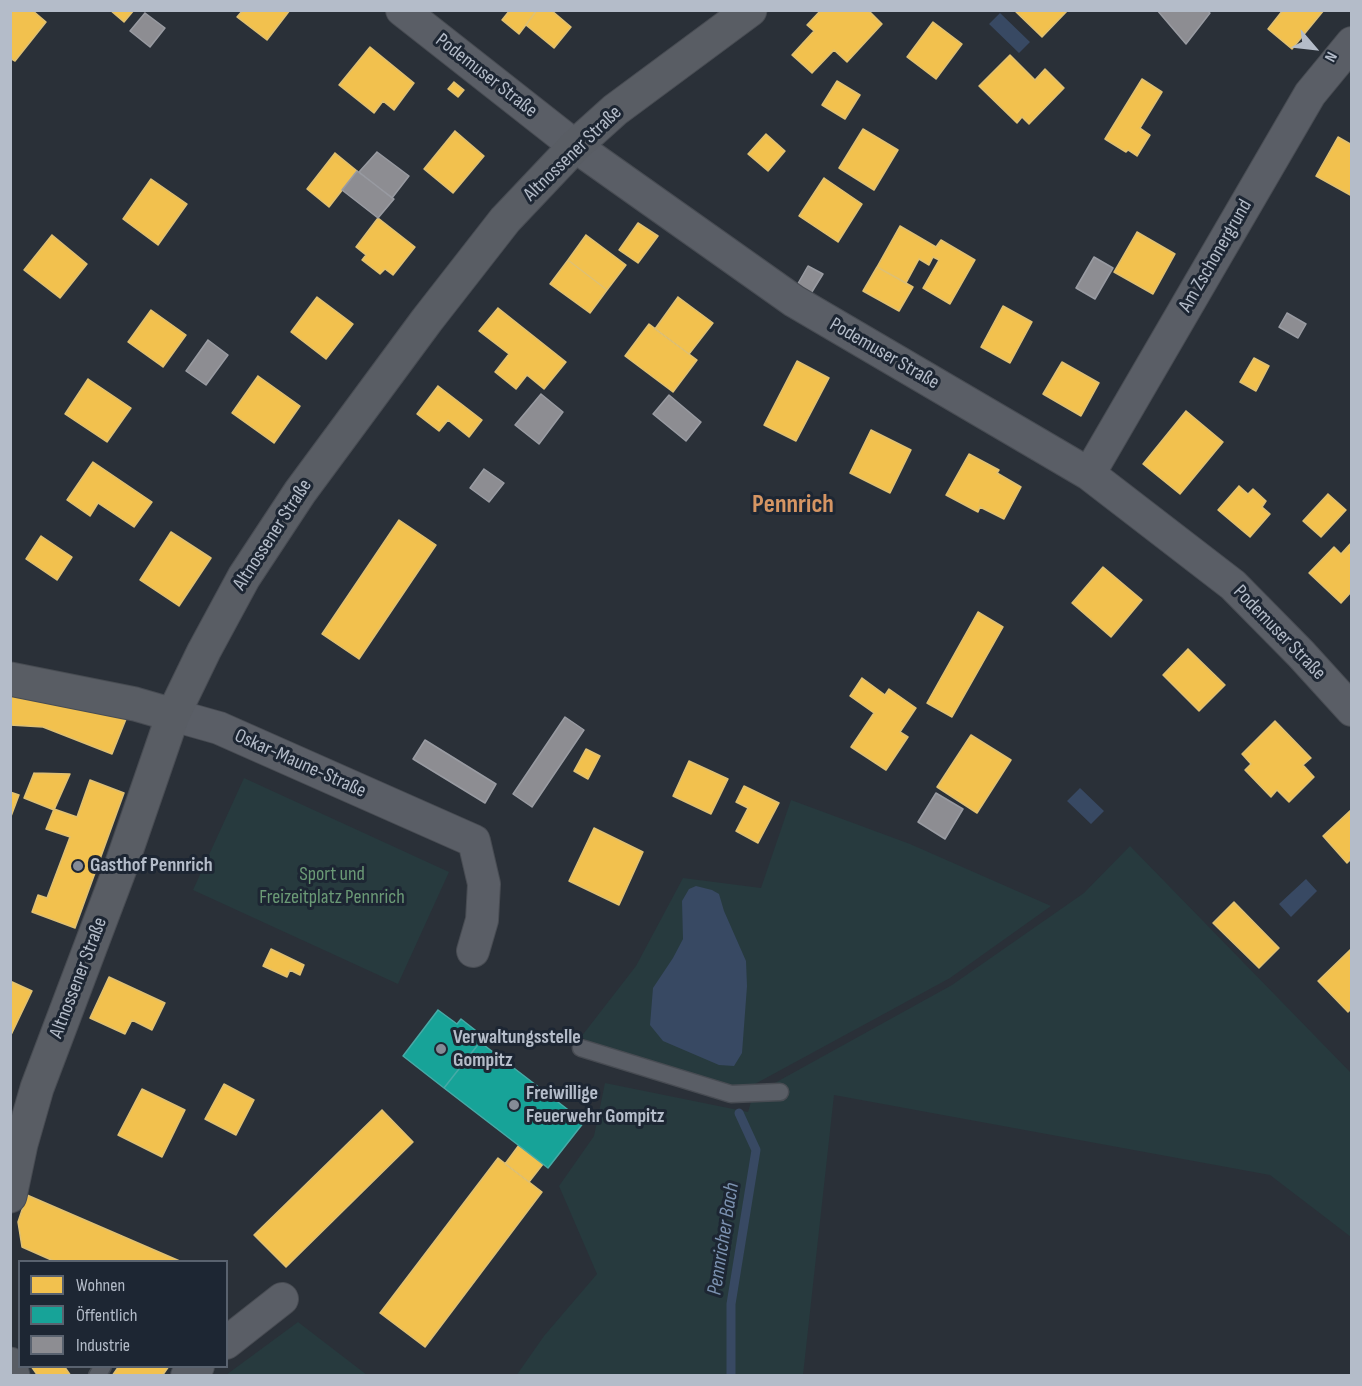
<!DOCTYPE html>
<meta charset="utf-8">
<style>
body{margin:0}
#map{position:relative;width:1362px;height:1386px;overflow:hidden;background:#2a3038;font-family:"Sofia Sans Condensed",sans-serif}
canvas{display:block}
.frame{position:absolute;inset:0;border:12px solid #b4bcc9;pointer-events:none}
.legend{position:absolute;left:18px;top:1260px;width:210px;height:108px;box-sizing:border-box;background:#1d2633;border:2px solid #59626f;margin:0;padding:8px 10px;list-style:none;font-size:18px;color:#b4bcc9}
.legend li{display:flex;align-items:center;gap:12px;height:30px}
.legend b{width:30px;border:2px solid #59626f}
.north{position:absolute;left:1284px;top:18px;width:60px;height:60px;-webkit-text-stroke:4px #1d2633;paint-order:stroke;rotate:118deg;font-size:16px;font-weight:700;line-height:24px;text-align:center;color:#b4bcc9}
.north::after{content:'';display:block;margin:auto;width:21px;height:27px;background:#b4bcc9;clip-path:polygon(50% 0,100% 100%,50% 72%,0 100%)}
</style>
<div id="map">
<canvas width="1362" height="1386"></canvas>
<div class="frame"></div>
<ul class="legend">
<li><b style="height:16px;background:#f2c14e"></b>Wohnen</li>
<li><b style="height:16px;background:#17a398"></b>Öffentlich</li>
<li><b style="height:16px;background:#8d8d92"></b>Industrie</li>
</ul>
<div class="north">N</div>
</div>
<script>
const c = document.querySelector('canvas').getContext('2d');
c.lineJoin = 'round';
function fillPath(path, color) {
  c.fillStyle = color;
  c.fill(path, 'evenodd');
}
function toPath(rows) {
  const path = new Path2D();
  for (const r of rows) {
    path.moveTo(r[0], r[1]);
    for (let i = 2; i < r.length; i += 2) path.lineTo(r[i], r[i + 1]);
  }
  return path;
}
function trace(path, color, width, dash) {
  c.strokeStyle = color;
  c.lineWidth = width;
  c.lineCap = dash ? 'butt' : 'round';
  c.setLineDash(dash || []);
  c.stroke(path);
}
function label(font, color, halo, rows, align = 'center') {
  c.font = font + ' "Sofia Sans Condensed",sans-serif';
  c.lineWidth = 6;
  c.setLineDash([]);
  c.textBaseline = 'middle';
  c.strokeStyle = halo;
  c.fillStyle = color;
  for (const [text, x, y, turn = 0] of rows) {
    c.save();
    c.translate(x, y);
    c.rotate((+turn || 0) * Math.PI / 180);
    c.textAlign = isNaN(turn) ? turn : align;
    if (halo) c.strokeText(text, 0, 0);
    c.fillText(text, 0, 0);
    c.restore();
  }
}
const green = toPath([
 [244,778,449,872,398,984,193,890],
 [791,800,910,844,1051,906,950,978,742,1091,597,1046,581,1037,636,966,683,878,761,888],
 [1130,846,1351,1073,1351,1237,1270,1175,834,1095,803,1375,516,1376,544,1336,597,1274,559,1186,594,1136,605,1083,748,1112,753,1095,952,985,1084,893],
 [298,1322,367,1375,226,1375]
]);
const water = toPath([
 [1000,13,1030,42,1019,53,989,24],
 [1080,788,1104,811,1091,824,1067,801],
 [1306,879,1317,891,1291,917,1279,904],
 [696,886,712,890,719,894,724,911,746,961,747,986,742,1053,734,1066,719,1065,663,1041,650,1025,653,988,673,958,683,939,682,901,689,889]
]);
const homes = toPath([
 [10,10,32,10,46,22,15,61,10,58,10,10],
 [110,10,134,10,124,22,110,10],
 [243,10,290,10,267,40,237,17,243,10],
 [510,10,537,10,519,34,502,20,510,10],
 [537,10,551,10,571,27,554,48,526,25,537,10],
 [821,10,868,10,882,24,847,62,834,50,812,73,792,55,814,31,807,25,821,10],
 [1014,10,1068,10,1042,37,1014,10],
 [1283,10,1324,10,1292,49,1268,29,1283,10],
 [933,22,962,44,936,79,907,57,933,22],
 [370,47,414,83,394,110,383,101,374,113,339,85,370,47],
 [1010,55,1035,80,1045,69,1064,88,1029,124,1022,117,1017,123,979,86,1010,55],
 [1142,79,1162,92,1140,128,1150,135,1137,156,1128,150,1126,152,1105,139,1142,79],
 [837,81,860,95,845,119,822,105,837,81],
 [454,82,464,90,458,97,448,89,454,82],
 [863,129,898,150,874,190,839,168,863,129],
 [455,131,484,156,453,193,424,169,455,131],
 [766,134,785,151,768,171,748,154,766,134],
 [1338,137,1352,145,1352,196,1316,176,1338,137],
 [335,153,357,171,329,207,307,189,335,153],
 [824,178,862,204,838,242,799,216,824,178],
 [151,179,187,204,158,245,123,219,151,179],
 [378,218,415,247,393,275,385,269,380,274,362,260,366,255,356,247,378,218],
 [638,223,658,236,638,263,619,250,638,223],
 [900,226,936,247,941,240,975,260,950,304,923,288,939,260,933,257,929,265,919,259,906,283,877,267,900,226],
 [1137,232,1175,254,1153,294,1114,272,1137,232],
 [52,235,87,264,60,298,24,270,52,235],
 [586,235,626,265,607,290,568,260,586,235],
 [568,260,607,290,590,313,550,284,568,260],
 [877,267,913,287,899,311,863,291,877,267],
 [317,297,353,324,326,359,291,332,317,297],
 [678,297,713,323,689,354,655,329,678,297],
 [1003,306,1032,322,1010,363,981,347,1003,306],
 [498,308,566,362,544,389,527,375,516,389,495,372,509,354,479,331,498,308],
 [151,310,186,335,163,367,128,342,151,310],
 [649,324,697,360,673,392,625,356,649,324],
 [1254,358,1269,366,1256,391,1240,382,1254,358],
 [797,361,829,378,796,441,764,425,797,361],
 [1062,362,1099,383,1081,416,1043,394,1062,362],
 [258,376,300,406,274,443,232,413,258,376],
 [88,379,131,408,107,442,65,414,88,379],
 [438,386,482,420,469,437,448,420,439,431,417,414,438,386],
 [1186,411,1223,442,1180,494,1143,464,1186,411],
 [871,430,911,450,890,493,850,473,871,430],
 [969,454,999,470,997,473,1021,487,1004,519,980,507,978,512,946,495,969,454],
 [93,462,152,502,134,527,98,503,90,516,67,500,93,462],
 [1239,486,1248,494,1253,489,1266,501,1262,507,1270,514,1250,537,1218,510,1239,486],
 [1328,494,1346,510,1321,537,1303,521,1328,494],
 [399,520,436,545,359,659,322,634,399,520],
 [171,532,211,558,179,606,140,580,171,532],
 [41,536,72,557,57,580,26,559,41,536],
 [1352,542,1352,591,1341,603,1309,573,1334,547,1341,554,1352,542],
 [1103,567,1142,600,1111,637,1072,603,1103,567],
 [978,612,1003,627,952,717,927,703,978,612],
 [1188,649,1225,685,1199,711,1163,675,1188,649],
 [862,678,885,695,889,689,916,708,900,732,908,737,886,770,851,747,874,713,850,696,862,678],
 [12,692,126,719,112,754,43,727,10,725,10,696,12,692],
 [1275,721,1311,758,1303,765,1314,777,1289,802,1277,790,1271,797,1245,770,1251,764,1242,754,1275,721],
 [971,735,1011,760,977,813,937,787,971,735],
 [586,749,600,756,588,779,574,771,586,749],
 [689,761,728,779,711,814,673,796,689,761],
 [34,773,70,774,54,810,24,798,34,773],
 [90,780,124,793,75,928,32,912,38,895,47,898,70,837,46,829,54,809,77,817,90,780],
 [744,786,779,803,758,843,736,831,748,808,736,802,744,786],
 [10,792,19,795,10,819,10,792],
 [1352,809,1352,858,1347,863,1323,836,1352,809],
 [594,828,643,852,619,905,569,881,594,828],
 [1234,902,1279,948,1259,968,1213,923,1234,902],
 [271,949,304,965,300,975,290,970,287,977,263,966,271,949],
 [1350,950,1352,952,1352,1008,1348,1012,1318,981,1350,950],
 [109,977,165,1003,152,1030,132,1020,125,1034,90,1018,109,977],
 [10,981,32,991,10,1037,10,981],
 [224,1084,254,1100,236,1135,205,1119,224,1084],
 [142,1089,185,1110,162,1157,118,1135,142,1089],
 [382,1110,413,1142,286,1267,254,1235,382,1110],
 [519,1145,543,1164,529,1182,505,1164,519,1145],
 [498,1158,542,1192,425,1347,380,1313,498,1158],
 [27,1195,182,1262,56,1262,22,1247,18,1222,27,1195],
 [31,1366,64,1366,71,1376,38,1376,31,1366],
 [119,1366,169,1366,162,1376,112,1376,119,1366]
]);
const public = toPath([
 [438,1010,457,1024,461,1019,484,1037,444,1088,403,1056,438,1010],
 [480,1042,584,1122,548,1168,444,1088,480,1042]
]);
const industry = toPath([
 [1157,10,1206,10,1210,13,1186,44,1157,10],
 [145,13,165,28,150,47,130,31,145,13],
 [377,152,409,176,392,198,359,172,377,152],
 [357,171,394,199,378,218,342,190,357,171],
 [1094,257,1113,268,1095,299,1076,288,1094,257],
 [808,266,823,274,810,295,796,287,808,266],
 [1287,313,1306,324,1298,338,1279,327,1287,313],
 [208,340,228,355,206,385,186,371,208,340],
 [541,394,563,412,539,444,515,425,541,394],
 [669,395,701,422,686,441,653,414,669,395],
 [484,469,504,483,489,502,470,488,484,469],
 [565,717,584,730,532,807,513,794,565,717],
 [425,740,496,784,485,803,413,759,425,740],
 [936,793,963,809,945,839,918,822,936,793]
]);
const stream = toPath([
 [731,1376,731,1304,756,1150,739,1113]
]);
const lane = toPath([
 [581,1048,731,1094,780,1092],
 [97,1376,103,1366]
]);
const street = toPath([
 [402,10,575,146,794,301,1089,474,1233,585,1301,654,1352,710],
 [1089,474,1310,94,1352,43],
 [173,715,219,728,474,841,484,884,482,920,473,951],
 [226,1343,282,1299],
 [187,1376,198,1366]
]);
const secondary = toPath([
 [10,679,135,704,173,715],
 [10,1196,21,1144,37,1088,121,866,173,715,204,651,244,577,300,492,427,320,505,220,575,146,615,110,750,10],
 [10,1364,13,1376]
]);
const markers = [
 [78,866,6,"#848b96"],
 [441,1049,6,"#848b96"],
 [514,1105,6,"#848b96"]
];
const streetNames = [
 ["Podemuser Straße",486,76,38],
 ["Altnossener Straße",573,154,-44],
 ["Am Zschonergrund",1216,256,-60],
 ["Podemuser Straße",884,354,30],
 ["Altnossener Straße",273,535,-57],
 ["Podemuser Straße",1279,633,46],
 ["Oskar-Maune-Straße",300,764,24],
 ["Altnossener Straße",79,978,-69]
];
const poiNames = [
 ["Gasthof Pennrich",90,866],
 ["Verwaltungsstelle",453,1038],
 ["Gompitz",453,1061],
 ["Freiwillige",526,1094],
 ["Feuerwehr Gompitz",526,1117]
];
const parkNames = [
 ["Sport und",332,875],
 ["Freizeitplatz Pennrich",332,898]
];
const waterNames = [
 ["Pennricher Bach",724,1239,-81]
];
const districtNames = [
 ["Pennrich",793,505]
];
fillPath(green, '#273a3e');
fillPath(water, '#384963');
fillPath(homes, '#f2c14e');
trace(homes, '#dfc073', 1.5);
fillPath(public, '#17a398');
trace(public, '#46aaa7', 1.5);
fillPath(industry, '#8d8d92');
trace(industry, '#999ba2', 1.5);
trace(stream, '#384963', 9);
trace(lane, '#484c53', 19);
trace(street, '#484c53', 34);
trace(secondary, '#484c53', 35);
trace(lane, '#5a5e66', 16);
trace(street, '#5a5e66', 32);
trace(secondary, '#595d64', 33);
for (const [x, y, r, color] of markers) {
  const dot = new Path2D();
  dot.arc(x, y, r, 0, 2 * Math.PI);
  c.fillStyle = color;
  c.fill(dot);
  trace(dot, '#1d2633', 2);
}
label('20px', '#b4bcc9', '#1d2633', streetNames);
label('bold 20px', '#b4bcc9', '#1d2633', poiNames, 'left');
label('20px', '#6b9a76', '#1d2633', parkNames);
label('italic 21px', '#7c92b1', '#1d2633', waterNames);
label('bold 26px', '#d59563', '#1d2633', districtNames);
</script>
